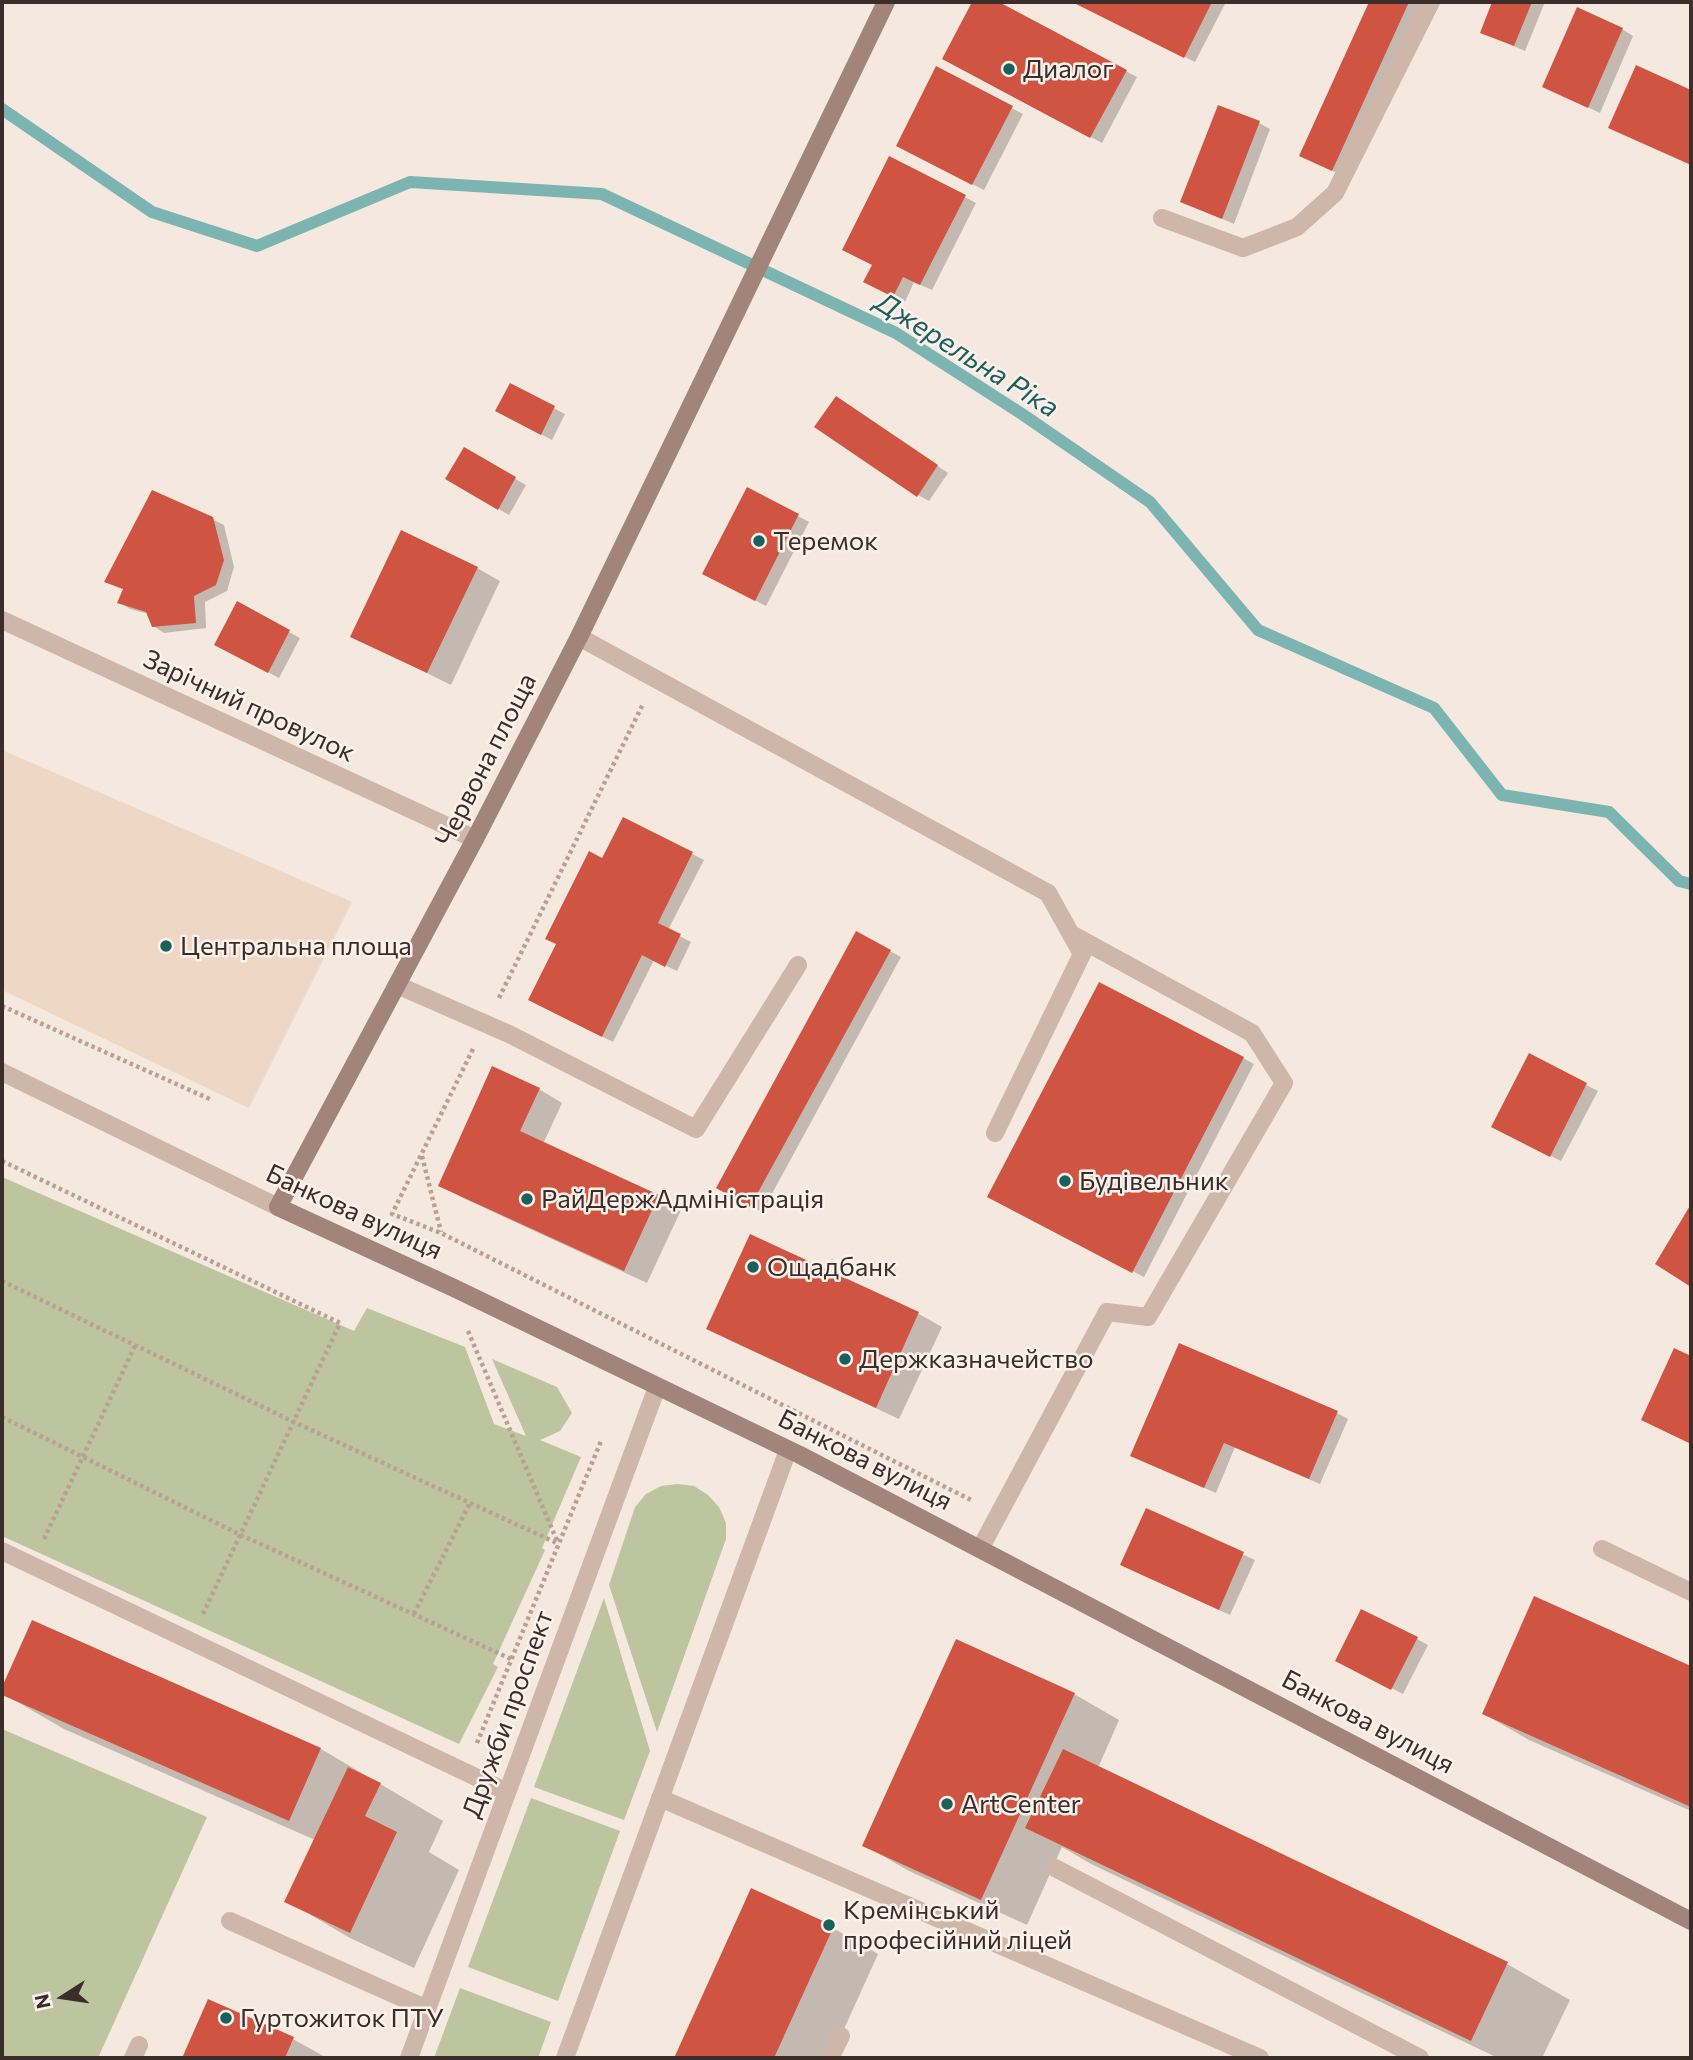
<!DOCTYPE html>
<meta charset="utf-8">
<style>
body{margin:0}
#map{position:relative;width:1693px;height:2060px;overflow:hidden;background:#f5e8de;font-family:Commissioner,sans-serif}
canvas{display:block}
.frame{position:absolute;inset:0;border:4px solid #3b2d29;pointer-events:none}
.north{position:absolute;left:28px;top:1962px;width:70px;height:70px;-webkit-text-stroke:5px #fbf2ec;paint-order:stroke;rotate:258deg;font-size:19px;font-weight:700;line-height:28px;text-align:center;color:#3b2d29}
.north::after{content:'';display:block;margin:auto;width:24px;height:32px;background:#3b2d29;clip-path:polygon(50% 0,100% 100%,50% 72%,0 100%)}
</style>
<div id="map">
<canvas width="1693" height="2060"></canvas>
<div class="frame"></div>
<div class="north">N</div>
</div>
<script>
const c = document.querySelector('canvas').getContext('2d');
c.lineJoin = 'round';
function fillPath(path, color) {
  c.fillStyle = color;
  c.fill(path, 'evenodd');
}
function toPath(rows) {
  const path = new Path2D();
  for (const r of rows) {
    path.moveTo(r[0], r[1]);
    for (let i = 2; i < r.length; i += 2) path.lineTo(r[i], r[i + 1]);
  }
  return path;
}
function trace(path, color, width, dash) {
  c.strokeStyle = color;
  c.lineWidth = width;
  c.lineCap = dash ? 'butt' : 'round';
  c.setLineDash(dash || []);
  c.stroke(path);
}
function label(font, color, halo, rows, align = 'center') {
  c.font = font + ' Commissioner,sans-serif';
  c.lineWidth = 5;
  c.setLineDash([]);
  c.textBaseline = 'middle';
  c.strokeStyle = halo;
  c.fillStyle = color;
  for (const [text, x, y, turn = 0] of rows) {
    c.save();
    c.translate(x, y);
    c.rotate((+turn || 0) * Math.PI / 180);
    c.textAlign = isNaN(turn) ? turn : align;
    if (halo) c.strokeText(text, 0, 0);
    c.fillText(text, 0, 0);
    c.restore();
  }
}
const green = toPath([
 [2,1177,354,1331,367,1308,465,1347,494,1424,526,1436,492,1359,557,1387,572,1413,560,1431,540,1440,581,1457,542,1548,545,1550,493,1664,498,1667,459,1744,2,1536],
 [677,1484,694,1486,708,1495,719,1507,726,1523,726,1539,657,1732,609,1585,635,1507,646,1494,661,1486],
 [604,1598,650,1751,624,1820,534,1787],
 [2,1729,207,1817,98,2058,2,2058],
 [531,1798,620,1831,558,2001,468,1967],
 [460,1988,551,2022,538,2058,434,2058]
]);
const plaza = toPath([
 [2,750,352,902,249,1108,2,990]
]);
const shadow = toPath([
 [974,2,996,2,1137,77,1102,143,944,58],
 [1075,2,1226,2,1195,62],
 [1371,2,1423,2,1343,176,1301,155],
 [1494,2,1545,2,1525,51,1482,32],
 [1622,29,1633,36,1600,113,1544,87],
 [936,69,1023,114,984,190,909,152],
 [1259,123,1270,129,1234,224,1183,202],
 [965,197,976,203,932,290,914,282,905,302,877,288],
 [511,386,565,414,552,440,508,417],
 [847,404,948,473,929,501,918,495],
 [465,450,526,485,509,515,448,479],
 [798,516,809,522,766,606,715,580],
 [212,519,224,525,234,567,227,591,205,602,206,628,164,633,153,626,149,614,130,609,119,602,124,590,107,582],
 [477,568,500,581,451,685,352,636],
 [237,604,300,638,279,678,216,644],
 [623,819,704,860,668,930,691,942,677,971,654,960,613,1042,542,1006,603,860],
 [857,933,901,957,762,1212,718,1188],
 [1530,1056,1598,1091,1561,1161,1505,1133],
 [1243,1058,1254,1064,1144,1277,1001,1203],
 [539,1089,562,1103,543,1144,658,1196,681,1210,647,1283,463,1198,440,1185],
 [750,1236,919,1314,942,1327,899,1419,731,1341,708,1328],
 [1337,1413,1348,1419,1320,1484,1235,1447,1216,1493,1132,1456],
 [1147,1511,1255,1560,1230,1615,1134,1571],
 [1534,1599,1691,1668,1691,1811,1529,1740,1484,1714],
 [32,1622,321,1749,443,1821,429,1852,459,1870,414,1968,350,1938,287,1901,315,1840,64,1729,2,1693],
 [1417,1639,1428,1645,1403,1694,1346,1665],
 [1074,1694,1119,1720,1098,1768,1507,1964,1570,2000,1542,2058,1498,2058,1091,1864,1062,1847,1027,1925,909,1871,864,1845],
 [752,1890,833,1928,878,1954,831,2058,676,2058],
 [209,2001,293,2039,327,2058,184,2058]
]);
const stream = toPath([
 [2,109,152,212,257,246,410,182,602,194,896,333,1022,414,1150,502,1258,630,1434,708,1502,795,1609,812,1679,881,1691,884]
]);
const building = toPath([
 [972,2,999,2,1127,70,1090,138,942,59],
 [1072,2,1212,2,1184,58],
 [1369,2,1409,2,1332,171,1299,156],
 [1492,2,1532,2,1514,46,1480,33],
 [1577,7,1623,28,1588,108,1542,87],
 [1636,65,1691,90,1691,165,1608,128],
 [936,66,1013,106,972,185,896,146],
 [1218,105,1260,121,1222,219,1180,202],
 [889,156,966,195,920,285,903,277,893,297,863,282,872,265,842,250],
 [510,383,555,406,541,435,495,411],
 [836,396,938,465,917,497,814,427],
 [464,447,516,477,498,510,445,479],
 [747,487,799,514,755,601,702,574],
 [152,490,213,517,224,560,216,585,194,596,196,623,152,627,146,612,117,603,123,589,104,582],
 [401,530,478,567,427,673,350,637],
 [237,601,290,630,268,673,214,645],
 [623,817,693,852,658,923,681,934,665,967,642,955,602,1037,528,1000,556,944,545,939,589,851,602,858],
 [856,931,891,950,750,1207,716,1188],
 [1099,982,1244,1057,1132,1273,987,1197],
 [1529,1053,1587,1083,1550,1157,1491,1127],
 [492,1066,540,1088,520,1131,659,1195,624,1271,438,1186],
 [1691,1204,1691,1287,1655,1264],
 [750,1234,919,1312,876,1408,706,1329],
 [1179,1343,1338,1411,1309,1479,1224,1443,1204,1488,1130,1456],
 [1674,1348,1691,1356,1691,1444,1641,1420],
 [1146,1508,1244,1552,1219,1610,1120,1565],
 [1534,1596,1691,1666,1691,1807,1482,1714],
 [1361,1609,1418,1637,1391,1690,1335,1661],
 [32,1620,321,1748,289,1821,2,1695,2,1687],
 [956,1639,1075,1693,981,1900,862,1846],
 [1063,1749,1508,1962,1471,2041,1025,1828],
 [348,1767,381,1783,365,1816,397,1832,350,1933,284,1902],
 [751,1888,834,1926,774,2058,674,2058],
 [208,1999,294,2037,285,2058,182,2058]
]);
const path = toPath([
 [499,998,643,704],
 [2,1006,212,1100],
 [473,1049,392,1214,441,1233,973,1501],
 [422,1156,441,1232],
 [2,1161,340,1323,202,1616],
 [2,1281,294,1422,559,1544],
 [468,1331,558,1543],
 [2,1417,241,1535,511,1659],
 [44,1539,135,1346],
 [414,1614,470,1503],
 [477,1743,601,1441]
]);
const lane = toPath([
 [1162,218,1243,248,1297,227,1335,193,1431,2],
 [579,637,1048,893,1082,954,995,1133],
 [397,985,509,1034,696,1129,798,965],
 [980,1549,1107,1312,1148,1317,1284,1083,1252,1033,1071,934],
 [1602,1549,1691,1592],
 [2,1551,507,1792],
 [660,1798,1260,2058],
 [1055,1868,1420,2058],
 [230,1921,427,2009],
 [133,2058,139,2045],
 [830,2058,841,2036]
]);
const street = toPath([
 [2,620,475,839],
 [2,1072,278,1207],
 [409,2058,657,1387],
 [565,2058,788,1450]
]);
const secondary = toPath([
 [886,2,579,637,475,839,278,1207,454,1288,800,1455,1691,1921]
]);
const markers = [
 [1009,69,7,"#1b605d"],
 [759,541,7,"#1b605d"],
 [166,946,7,"#1b605d"],
 [1065,1181,7,"#1b605d"],
 [527,1199,7,"#1b605d"],
 [753,1267,7,"#1b605d"],
 [845,1359,7,"#1b605d"],
 [947,1804,7,"#1b605d"],
 [829,1925,7,"#1b605d"],
 [226,2018,7,"#1b605d"]
];
const poiNames = [
 ["Диалог",1023,69],
 ["Теремок",773,541],
 ["Центральна площа",180,946],
 ["Будівельник",1079,1181],
 ["РайДержАдміністрація",541,1199],
 ["Ощадбанк",767,1267],
 ["Держказначейство",859,1359],
 ["ArtCenter",961,1804],
 ["Кремінський",843,1910],
 ["професійний ліцей",843,1940],
 ["Гуртожиток ПТУ",240,2018]
];
const streetNames = [
 ["Зарічний провулок",249,706,25],
 ["Червона площа",486,760,-63],
 ["Банкова вулиця",354,1212,25],
 ["Банкова вулиця",865,1460,27],
 ["Дружби проспект",508,1714,-70],
 ["Банкова вулиця",1368,1722,28]
];
const waterNames = [
 ["Джерельна Ріка",967,355,32]
];
fillPath(green, '#bcc59d');
fillPath(plaza, '#eed7c4');
fillPath(shadow, '#0003');
trace(stream, '#7bb4b0', 12);
fillPath(building, '#cf5542');
trace(path, '#baa093', 4.5, [3.5, 3.5]);
trace(lane, '#ceb6a9', 18);
trace(street, '#ceb6a9', 18);
trace(secondary, '#a2847a', 18);
for (const [x, y, r, color] of markers) {
  const dot = new Path2D();
  dot.arc(x, y, r, 0, 2 * Math.PI);
  c.fillStyle = color;
  c.fill(dot);
  trace(dot, '#fbf2ec', 2.5);
}
label('26px', '#3b2d29', '#fbf2ec', poiNames, 'left');
label('26px', '#3b2d29', '#fbf2ec', streetNames);
label('italic 28px', '#1b605d', '#fbf2ec', waterNames);
</script>
